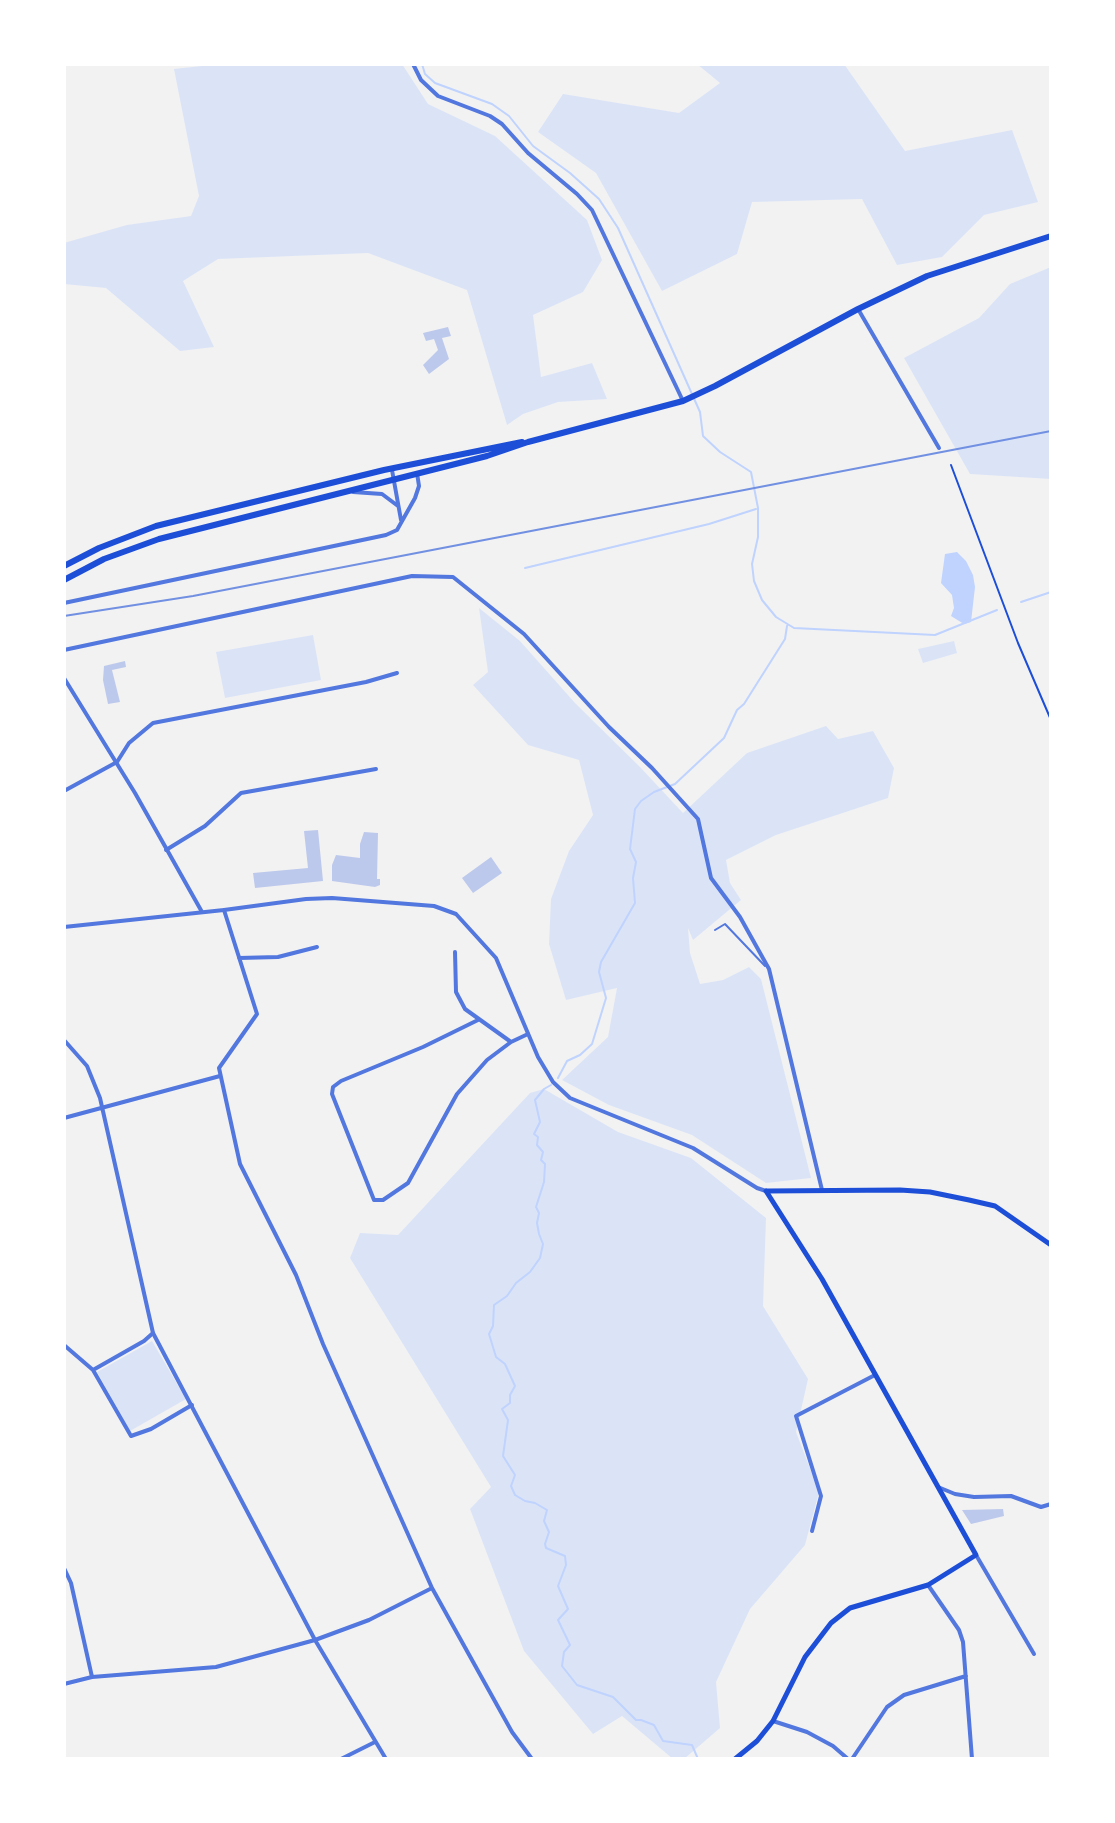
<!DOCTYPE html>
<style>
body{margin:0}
#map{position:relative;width:1115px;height:1823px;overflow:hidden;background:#f2f2f2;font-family:"Open Sans",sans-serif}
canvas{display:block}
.frame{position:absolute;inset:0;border:66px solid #fff;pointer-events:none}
</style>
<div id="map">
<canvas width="1115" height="1823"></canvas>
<div class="frame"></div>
</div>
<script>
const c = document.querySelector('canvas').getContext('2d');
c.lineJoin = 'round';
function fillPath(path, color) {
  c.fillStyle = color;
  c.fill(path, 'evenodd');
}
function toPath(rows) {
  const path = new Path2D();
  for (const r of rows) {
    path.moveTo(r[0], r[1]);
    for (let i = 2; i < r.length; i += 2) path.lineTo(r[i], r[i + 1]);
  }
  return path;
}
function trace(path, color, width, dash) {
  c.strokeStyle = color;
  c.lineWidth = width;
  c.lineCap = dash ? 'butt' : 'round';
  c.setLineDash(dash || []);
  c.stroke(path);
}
const green = toPath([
 [220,64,402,64,428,104,495,136,587,220,602,260,583,292,533,315,541,377,592,363,607,399,558,402,523,414,507,425,467,290,368,253,218,259,183,281,214,347,180,351,106,288,64,284,64,243,127,225,191,216,199,196,174,69],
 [697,64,844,64,905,151,1012,130,1038,202,984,215,942,257,897,265,862,199,752,202,737,254,662,291,596,173,538,132,563,94,679,113,720,83],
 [1051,267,1051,479,970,474,904,358,979,318,1010,284],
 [479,608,520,641,575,703,640,767,683,813,747,753,826,726,838,739,873,731,894,768,888,798,776,835,726,860,730,883,741,900,693,940,688,928,690,953,700,984,723,980,749,967,761,979,811,1178,766,1183,692,1135,609,1105,562,1080,608,1037,617,988,566,1000,549,944,551,899,569,851,593,815,579,760,528,745,473,685,488,672],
 [313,635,321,680,225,698,216,652],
 [954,641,957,653,923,663,918,649],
 [544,1089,618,1132,691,1158,766,1218,763,1306,808,1379,796,1432,819,1492,805,1545,750,1609,716,1682,720,1728,684,1759,673,1759,622,1716,593,1734,524,1651,470,1509,491,1487,350,1258,360,1233,398,1235,530,1093],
 [152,1341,186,1399,130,1431,97,1372]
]);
const water = toPath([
 [957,552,966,561,973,575,975,587,971,622,964,624,951,616,954,608,952,595,941,583,945,554]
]);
const stream = toPath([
 [422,64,425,74,435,83,492,104,509,116,533,146,570,173,599,199,618,228,700,412,703,436,720,452,751,472,758,508,758,537,752,564,754,581,762,600,776,617,794,628,935,635,997,610],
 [525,568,709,524,756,509],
 [1021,602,1051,592],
 [558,1078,567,1061,580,1055,592,1044,606,998,599,972,601,962,635,903,633,878,636,862,630,849,635,809,641,801,654,792,675,784,724,738,737,710,744,704,785,639,787,626],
 [551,1085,544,1089,535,1100,540,1122,534,1134,538,1137,537,1145,543,1152,541,1160,545,1164,544,1182,536,1207,539,1213,537,1223,539,1234,543,1244,540,1258,530,1272,516,1283,507,1296,494,1305,493,1326,489,1334,496,1357,505,1364,515,1386,510,1395,510,1403,502,1409,508,1420,503,1456,515,1475,511,1486,515,1495,525,1501,535,1503,547,1510,544,1521,549,1532,545,1544,546,1548,565,1556,566,1565,558,1586,568,1609,558,1620,570,1645,564,1652,562,1666,577,1685,613,1697,636,1720,641,1720,654,1725,663,1741,692,1745,698,1759]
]);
const building = toPath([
 [448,327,451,336,442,338,449,359,429,374,423,365,438,350,434,339,426,341,423,333],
 [125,661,126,667,112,670,120,702,108,704,103,680,104,666],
 [318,830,323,881,255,888,253,873,308,868,304,831],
 [364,832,378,833,377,879,380,879,380,885,375,887,332,881,332,865,336,855,360,858,360,844],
 [491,857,502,873,473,893,462,878],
 [1003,1509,1004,1516,971,1524,962,1510]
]);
const path = toPath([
 [951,465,1018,643,1051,720]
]);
const service = toPath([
 [715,930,725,924,765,966]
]);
const minor = toPath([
 [858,309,939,448],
 [64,650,412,576,453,577,524,634,609,727,652,768,698,819,711,878,740,917,769,969,822,1190],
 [64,791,117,762,129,743,153,723,366,682,397,673],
 [166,850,205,826,241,793,376,769],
 [224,910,257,1014,219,1068,240,1164,296,1275,323,1344,432,1588,512,1732,532,1759],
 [455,952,456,992,465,1009,511,1042,528,1034],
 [239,958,278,957,317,947],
 [478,1020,423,1047,341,1081,333,1087,332,1094,374,1200,383,1200,408,1183,457,1094,487,1060,511,1042],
 [64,1345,93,1370,144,1341,153,1333],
 [93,1370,131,1436,151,1429,192,1405],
 [938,1487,955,1494,974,1497,1011,1496,1041,1507,1051,1504],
 [812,1531,821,1496,796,1416,875,1375],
 [976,1555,1034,1654],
 [64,1568,71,1583,92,1677],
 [928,1585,959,1630,963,1642,972,1759],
 [64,1684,92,1677,216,1667,315,1640,369,1620,432,1588],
 [773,1721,807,1732,833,1746,848,1759],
 [341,1759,375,1742],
 [852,1759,887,1707,904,1695,966,1676]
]);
const tertiary = toPath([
 [413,64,421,80,438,96,490,116,502,124,528,153,577,194,592,210,683,401],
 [392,470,401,520],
 [353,492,382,494,398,506],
 [64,603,386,535,397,530,415,498,419,486,417,473],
 [64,678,135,793,202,912],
 [64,927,224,910,306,899,332,898,434,906,456,914,496,958,538,1057,553,1082,570,1098,693,1148,757,1188,766,1191],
 [64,1040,87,1066,100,1098,153,1333,315,1640,386,1759],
 [64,1118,220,1076]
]);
const secondary = toPath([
 [767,1191,900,1190,930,1192,969,1200,995,1206,1051,1245],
 [735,1759,757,1741,773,1721,805,1657,831,1623,850,1608,928,1585,976,1555,822,1279,766,1191]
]);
const primary = toPath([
 [64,566,99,548,156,526,384,470,522,442],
 [64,580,104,559,159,539,487,456,528,442,683,401,715,386,858,309,927,276,1051,236]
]);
const rail = toPath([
 [64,616,193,596,1051,431]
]);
fillPath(green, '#dbe4f7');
fillPath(water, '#bfd3fe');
trace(stream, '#bfd3fe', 2);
fillPath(building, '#bdc9ec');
trace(path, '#1d4ed8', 2);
trace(service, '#5277de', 2);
trace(minor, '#5277de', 4);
trace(tertiary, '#5277de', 4);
trace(secondary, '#1d4ed8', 5);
trace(primary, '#1d4ed8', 6);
trace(rail, '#7290e2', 2);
</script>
